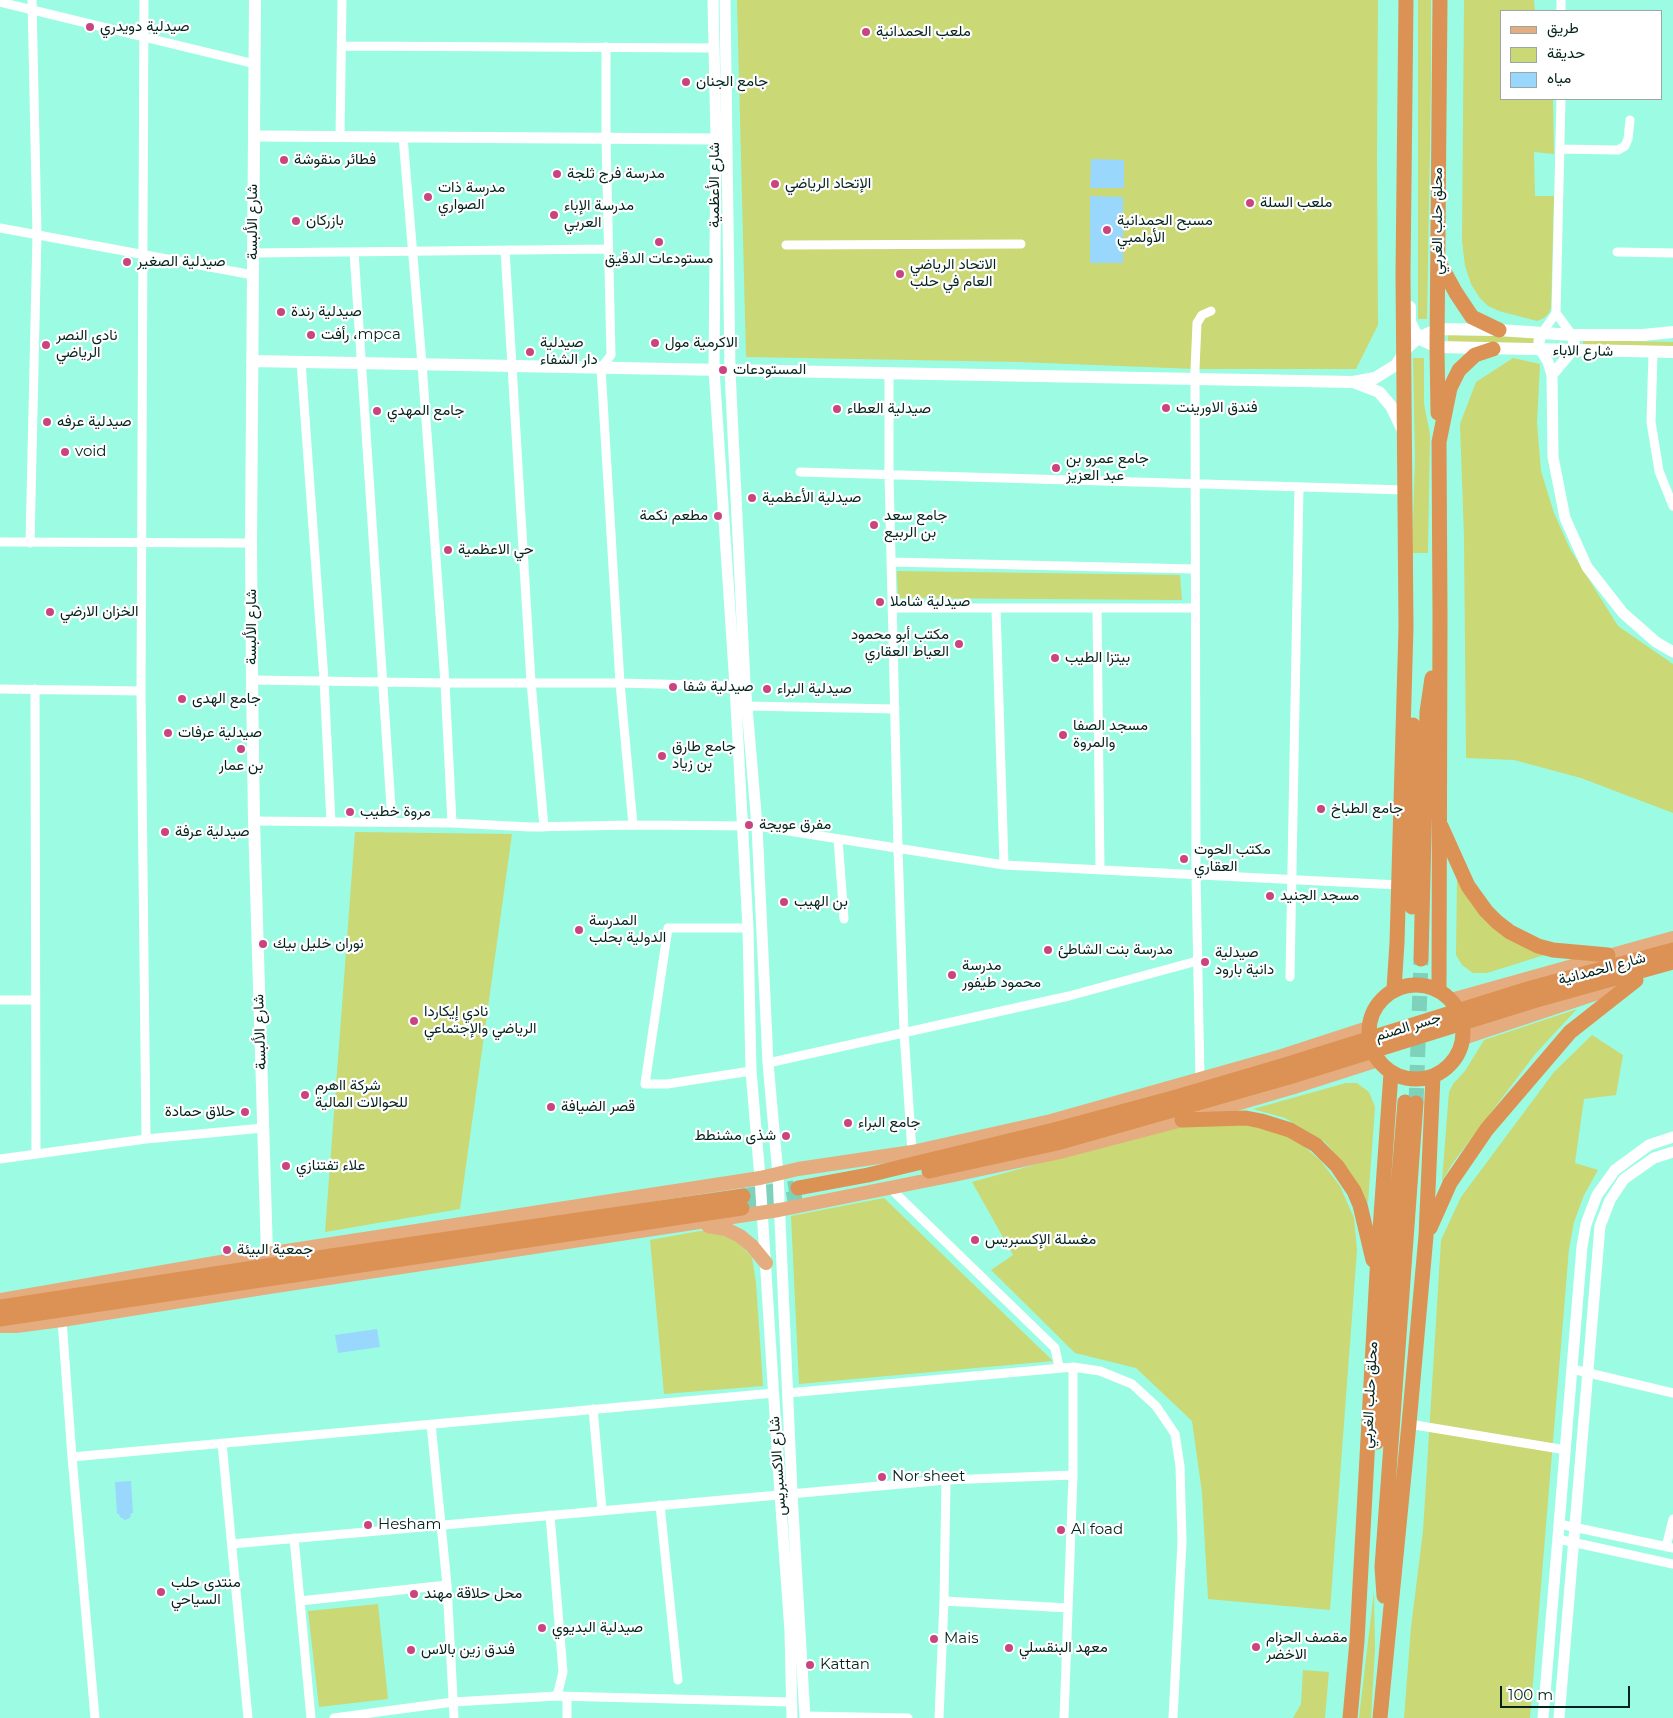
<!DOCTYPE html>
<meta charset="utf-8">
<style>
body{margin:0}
#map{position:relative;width:1673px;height:1718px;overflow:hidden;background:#9cfce3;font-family:Montserrat,Vazirmatn,sans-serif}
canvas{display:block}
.legend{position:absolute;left:1500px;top:10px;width:162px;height:90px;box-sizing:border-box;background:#fff;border:1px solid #9ba7a5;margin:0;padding:6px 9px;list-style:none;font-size:15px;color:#04231d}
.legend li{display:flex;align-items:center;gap:10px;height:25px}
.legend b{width:25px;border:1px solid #9ba7a5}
.scale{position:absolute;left:1500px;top:1686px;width:130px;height:22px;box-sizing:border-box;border:2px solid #04231d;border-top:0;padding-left:6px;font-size:15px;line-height:18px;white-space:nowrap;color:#04231d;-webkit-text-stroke:4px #fff;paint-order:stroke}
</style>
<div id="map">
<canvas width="1673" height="1718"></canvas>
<ul class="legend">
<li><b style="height:6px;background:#e5ad7f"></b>طريق</li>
<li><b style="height:14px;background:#cad875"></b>حديقة</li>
<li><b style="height:14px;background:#99d7fc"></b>مياه</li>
</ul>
<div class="scale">100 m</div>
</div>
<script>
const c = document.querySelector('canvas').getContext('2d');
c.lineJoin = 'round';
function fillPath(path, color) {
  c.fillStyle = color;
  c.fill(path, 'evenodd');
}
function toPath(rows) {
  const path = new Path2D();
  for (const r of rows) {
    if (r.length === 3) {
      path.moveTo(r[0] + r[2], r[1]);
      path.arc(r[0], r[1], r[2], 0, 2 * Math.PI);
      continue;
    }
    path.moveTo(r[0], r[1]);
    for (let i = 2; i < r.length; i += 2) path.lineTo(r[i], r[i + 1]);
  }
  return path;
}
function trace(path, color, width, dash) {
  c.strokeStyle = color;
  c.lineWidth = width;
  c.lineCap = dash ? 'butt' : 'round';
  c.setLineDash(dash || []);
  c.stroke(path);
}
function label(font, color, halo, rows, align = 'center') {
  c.font = font + ' Montserrat,Vazirmatn,sans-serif';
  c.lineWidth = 4.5;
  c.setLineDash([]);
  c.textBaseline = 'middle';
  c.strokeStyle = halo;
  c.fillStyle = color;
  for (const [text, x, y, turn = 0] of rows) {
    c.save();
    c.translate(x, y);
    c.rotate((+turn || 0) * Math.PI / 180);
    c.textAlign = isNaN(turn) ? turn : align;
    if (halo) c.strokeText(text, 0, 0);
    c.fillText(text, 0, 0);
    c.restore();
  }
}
const green = toPath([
 [737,0,1378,0,1377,155,1378,325,1356,369,1195,369,1020,362,746,357],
 [1418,0,1431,0,1431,84,1427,319,1418,319],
 [1464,0,1534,0,1535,11,1502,11,1502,99,1553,99,1554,154,1534,152,1535,196,1554,196,1551,308,1549,313,1544,318,1537,321,1499,311,1488,306,1479,297,1471,284,1465,266,1462,241],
 [1448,335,1534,337,1535,345,1448,344],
 [1583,340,1673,342,1673,347,1583,346],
 [1413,358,1424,358,1424,404,1430,434,1428,553,1412,553,1415,458],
 [1513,358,1540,364,1537,423,1541,471,1554,513,1570,549,1618,626,1673,664,1673,813,1581,778,1514,760,1466,758,1464,537,1460,424,1476,382],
 [897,571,1180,575,1182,600,898,598],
 [355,832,512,834,460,1209,325,1232],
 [1457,877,1483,915,1557,951,1487,973,1473,973,1462,965,1456,955],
 [1577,1009,1536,1053,1452,1164,1442,1181,1449,1092,1453,1084,1465,1071,1484,1040],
 [1592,1035,1623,1055,1616,1095,1584,1099,1575,1163,1598,1170,1584,1195,1574,1222,1569,1249,1530,1718,1404,1718,1411,1627,1423,1531,1441,1240,1461,1197,1554,1072],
 [1346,1083,1357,1083,1369,1092,1375,1107,1368,1203,1349,1170,1325,1142,1285,1118,1253,1109],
 [1223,1122,1261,1125,1295,1139,1320,1160,1340,1186,1354,1218,1357,1250,1330,1610,1208,1599,1202,1493,1192,1421,1136,1368,1075,1353,991,1270,1013,1255,972,1182,1172,1127],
 [884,1198,1053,1361,799,1384,791,1216],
 [700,1231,720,1232,737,1242,752,1257,756,1283,763,1386,664,1394,650,1240],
 [1374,1591,1375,1649,1371,1718,1359,1718],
 [378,1604,388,1699,319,1707,308,1611],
 [1303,1670,1329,1672,1325,1718,1293,1718,1301,1704]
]);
const water = toPath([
 [1091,159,1124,160,1124,188,1090,188],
 [1090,196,1123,197,1123,263,1090,263],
 [377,1329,380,1347,338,1353,335,1335],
 [131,1481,133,1513,131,1513,130,1518,125,1520,120,1517,119,1514,117,1514,115,1482]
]);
const trunkTunnel = toPath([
 [1416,1103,1421,959],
 [743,1196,794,1188],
 [742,1208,802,1197]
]);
const minor = toPath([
 [144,0,141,691,146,1139],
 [0,2,255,64],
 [1561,11,1561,0],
 [342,46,714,48],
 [606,47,606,138,611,355,601,368,620,683,633,825],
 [340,137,342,0],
 [403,137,422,364,445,683,452,823],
 [1560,149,1618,150,1625,146,1628,139,1630,120],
 [0,228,253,275],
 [786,245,1021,244],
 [505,250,531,682,544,827],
 [354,252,392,822],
 [1617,252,1673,253],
 [253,253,608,249],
 [1556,313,1572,335],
 [1542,333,1556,313,1561,99],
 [1653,352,1651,422,1659,471,1673,506],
 [301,362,324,680,331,822],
 [889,373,889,475,898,848,904,1032,912,1152],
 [800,472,1405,490],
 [0,542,251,543],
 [30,543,37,235,32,0],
 [891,562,1195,569],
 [892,608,1195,608],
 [996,608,1004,865],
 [1097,608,1100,870],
 [252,680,445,683,620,683,735,686],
 [0,689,141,691],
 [35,689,36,1154],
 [747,706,895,709],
 [254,821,452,823,530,827,633,825,757,826,1004,865,1399,885],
 [838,839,844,919],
 [748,928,668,928,645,1084,667,1084,751,1071],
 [1290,977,1299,487],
 [0,1000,35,1000],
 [768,1063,1069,996,1197,961],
 [1200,1079,1196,875,1195,369,1197,323,1202,315,1211,311],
 [0,1159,146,1139,263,1128],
 [890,1188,1055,1348,1059,1367],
 [62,1320,72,1457,95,1718],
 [1572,1369,1673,1393],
 [788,1393,1073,1367,1100,1371,1132,1384,1156,1406,1175,1434,1180,1466,1182,1542,1173,1718],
 [593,1409,602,1510],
 [431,1424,447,1585,454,1718],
 [1409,1424,1566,1450],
 [222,1443,248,1718],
 [72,1457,774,1393],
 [660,1505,678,1680],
 [550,1515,563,1672,557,1696],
 [1559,1524,1673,1548],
 [294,1538,311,1718],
 [1558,1539,1673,1564],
 [232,1544,946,1480,1073,1475],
 [1666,1547,1673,1519],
 [300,1601,447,1585],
 [944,1601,1068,1608],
 [567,1697,567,1718],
 [805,1716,908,1718],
 [334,1718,453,1702,557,1696,792,1702],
 [939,1718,944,1601,946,1480],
 [1064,1718,1073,1475,1073,1367]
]);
const tertiary = toPath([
 [713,0,716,139,714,370,735,686,748,928,751,1071,760,1178,780,1494,790,1631,792,1718],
 [725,0,730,371,745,683,757,826,768,1063,778,1175,792,1493,805,1718],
 [254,136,716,139],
 [1542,333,1539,341,1539,347,1548,362,1552,375,1553,457,1565,518,1587,567,1623,613,1656,642,1673,652],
 [1552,375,1572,351,1574,343,1572,335],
 [1543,1718,1582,1247,1586,1224,1597,1195,1615,1170,1649,1145,1673,1137],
 [1559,1718,1600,1226,1610,1200,1624,1179,1654,1158,1673,1152]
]);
const secondary = toPath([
 [255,0,251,543,252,680,254,821,267,1254],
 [1410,307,1410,322,1418,338,1437,347,1673,352],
 [252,361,1353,382,1375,378,1396,365,1408,347,1418,338,1438,329,1499,330,1572,335,1643,335,1673,332],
 [1353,382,1379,392,1391,406,1403,431]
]);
const primary = toPath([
 [1451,1000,1673,938],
 [1463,1038,1633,981],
 [708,1226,726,1229,740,1236,752,1246,766,1263],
 [0,1300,267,1254,760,1178,798,1169,912,1152,1051,1121,1282,1056,1368,1028],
 [0,1326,16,1326,62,1320,269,1287,779,1210,954,1175,1060,1152,1182,1120,1294,1087,1378,1060]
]);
const trunk = toPath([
 [1439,262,1456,293,1472,317,1499,330],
 [1438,413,1437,347,1440,0],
 [1441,826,1468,886,1486,911,1497,922,1510,932,1538,946,1553,950,1608,955],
 [1412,907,1413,725],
 [1421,959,1427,712,1432,678],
 [1416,1032,47],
 [1394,989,1397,943,1406,627,1403,274,1406,0],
 [1439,990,1440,614,1439,442,1450,388,1459,370,1475,355,1493,349],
 [1182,1120,1246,1118,1261,1121,1290,1130,1316,1145,1337,1166,1354,1191,1360,1205,1373,1260],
 [929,1171,1057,1143,1289,1077,1533,1001,1673,962],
 [798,1188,868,1175,1054,1130,1173,1098,1285,1065,1531,988,1673,950],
 [1430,1228,1450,1183,1487,1129,1570,1032,1636,980],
 [0,1307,331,1256,743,1196],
 [0,1319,742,1208],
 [1377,1442,1405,1102],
 [1384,1596,1382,1567,1416,1103],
 [1350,1718,1357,1641,1377,1273,1391,1073],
 [1380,1718,1409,1424,1426,1236,1433,1076]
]);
const markers = [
 [90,27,5,"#cb4482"],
 [866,32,5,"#cb4482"],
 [686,82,5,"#cb4482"],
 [284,160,5,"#cb4482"],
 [557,174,5,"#cb4482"],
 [775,184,5,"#cb4482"],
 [428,197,5,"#cb4482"],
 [1250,203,5,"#cb4482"],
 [554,215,5,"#cb4482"],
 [296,221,5,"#cb4482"],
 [1107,230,5,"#cb4482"],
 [659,242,5,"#cb4482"],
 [127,262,5,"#cb4482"],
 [900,274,5,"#cb4482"],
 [281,312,5,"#cb4482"],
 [311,335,5,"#cb4482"],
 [655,343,5,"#cb4482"],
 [46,345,5,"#cb4482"],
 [530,352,5,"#cb4482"],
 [723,370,5,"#cb4482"],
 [1166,408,5,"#cb4482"],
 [837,409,5,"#cb4482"],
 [377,411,5,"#cb4482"],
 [47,422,5,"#cb4482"],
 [65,452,5,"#cb4482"],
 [1056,468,5,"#cb4482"],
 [752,498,5,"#cb4482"],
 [718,516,5,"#cb4482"],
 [874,525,5,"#cb4482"],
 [448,550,5,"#cb4482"],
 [880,602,5,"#cb4482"],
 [50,612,5,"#cb4482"],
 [959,644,5,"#cb4482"],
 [1055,658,5,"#cb4482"],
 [673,687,5,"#cb4482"],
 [767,689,5,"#cb4482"],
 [182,699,5,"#cb4482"],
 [168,733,5,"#cb4482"],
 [1063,735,5,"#cb4482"],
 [241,749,5,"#cb4482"],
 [662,756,5,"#cb4482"],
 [1321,809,5,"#cb4482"],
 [350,812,5,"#cb4482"],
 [749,825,5,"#cb4482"],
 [165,832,5,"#cb4482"],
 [1184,859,5,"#cb4482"],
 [1270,896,5,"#cb4482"],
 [784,902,5,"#cb4482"],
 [579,930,5,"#cb4482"],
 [263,944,5,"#cb4482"],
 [1048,950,5,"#cb4482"],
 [1205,962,5,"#cb4482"],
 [952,975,5,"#cb4482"],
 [414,1021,5,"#cb4482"],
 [305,1095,5,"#cb4482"],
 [551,1107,5,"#cb4482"],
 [245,1112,5,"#cb4482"],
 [848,1123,5,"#cb4482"],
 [786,1136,5,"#cb4482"],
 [286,1166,5,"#cb4482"],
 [975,1240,5,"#cb4482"],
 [227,1250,5,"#cb4482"],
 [882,1477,5,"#cb4482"],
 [368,1525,5,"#cb4482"],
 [1061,1530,5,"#cb4482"],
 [161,1592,5,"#cb4482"],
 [414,1594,5,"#cb4482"],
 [542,1628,5,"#cb4482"],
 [934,1639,5,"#cb4482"],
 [1256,1647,5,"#cb4482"],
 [1009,1648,5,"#cb4482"],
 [411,1650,5,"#cb4482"],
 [810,1665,5,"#cb4482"]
];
const poiNames = [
 ["صيدلية دويدري",100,27],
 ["ملعب الحمدانية",876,32],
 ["جامع الجنان",696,82],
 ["فطائر منقوشة",294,160],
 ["مدرسة فرج ثلجة",567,174],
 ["الإتحاد الرياضي",785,184],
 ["مدرسة ذات",438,188],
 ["الصواري",438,205],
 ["ملعب السلة",1260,203],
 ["مدرسة الإباء",564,206],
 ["العربي",564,223],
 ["بازركان",306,221],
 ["مسبح الحمدانية",1117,221],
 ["الأولمبي",1117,238],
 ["مستودعات الدقيق",659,259,"center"],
 ["صيدلية الصغير",137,262],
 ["الاتحاد الرياضي",910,265],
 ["العام في حلب",910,282],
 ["صيدلية رندة",291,312],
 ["رأفت ،mpca",321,335],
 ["نادي النصر",56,336],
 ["الرياضي",56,353],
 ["صيدلية",540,343],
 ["دار الشفاء",540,360],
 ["الاكرمية مول",665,343],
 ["المستودعات",733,370],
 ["فندق الاورينت",1176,408],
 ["صيدلية العطاء",847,409],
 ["جامع المهدي",387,411],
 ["صيدلية عرفه",57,422],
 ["void",75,452],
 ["جامع عمرو بن",1066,459],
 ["عبد العزيز",1066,476],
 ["صيدلية الأعظمية",762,498],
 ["مطعم نكمة",708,516,"right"],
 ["جامع سعد",884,516],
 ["بن الربيع",884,533],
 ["حي الاعظمية",458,550],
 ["صيدلية شاملا",890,602],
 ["الخزان الارضي",60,612],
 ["مكتب أبو محمود",949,635,"right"],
 ["العياط العقاري",949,652,"right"],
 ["بيتزا الطيب",1065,658],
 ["صيدلية شفا",683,687],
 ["صيدلية البراء",777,689],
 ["جامع الهدى",192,699],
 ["مسجد الصفا",1073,726],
 ["والمروة",1073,743],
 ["صيدلية عرفات",178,733],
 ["جامع طارق",672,747],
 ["بن زياد",672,764],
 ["بن عمار",241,766,"center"],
 ["جامع الطباخ",1331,809],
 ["مروة خطيب",360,812],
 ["مفرق عويجة",759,825],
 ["صيدلية عرفة",175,832],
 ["مكتب الحوت",1194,850],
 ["العقاري",1194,867],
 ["مسجد الجنيد",1280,896],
 ["بن الهيب",794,902],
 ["المدرسة",589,921],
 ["الدولية بحلب",589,938],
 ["نوران خليل بيك",273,944],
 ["مدرسة بنت الشاطئ",1058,950],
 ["صيدلية",1215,953],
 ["دانية بارود",1215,970],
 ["مدرسة",962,966],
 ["محمود طيفور",962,983],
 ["نادي إيكاردا",424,1012],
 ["الرياضي والإجتماعي",424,1029],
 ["شركة ااهرم",315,1086],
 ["للحوالات المالية",315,1103],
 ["قصر الضيافة",561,1107],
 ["حلاق حمادة",235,1112,"right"],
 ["جامع البراء",858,1123],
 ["شذى مشنطط",776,1136,"right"],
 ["علاء تفتنازي",296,1166],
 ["مغسلة الإكسبريس",985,1240],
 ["جمعية البيئة",237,1250],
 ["Nor sheet",892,1477],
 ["Hesham",378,1525],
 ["Al foad",1071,1530],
 ["منتدى حلب",171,1583],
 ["السياحي",171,1600],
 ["محل حلاقة مهند",424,1594],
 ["صيدلية البديوي",552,1628],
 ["مقصف الحزام",1266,1638],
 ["الاخضر",1266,1655],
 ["Mais",944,1639],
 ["معهد البنقسلي",1019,1648],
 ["فندق زين بالاس",421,1650],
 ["Kattan",820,1665]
];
const streetNames = [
 ["شارع الأعظمية",715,185,-90],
 ["محلق حلب الغربي",1438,221,-90],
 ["شارع الألبسة",253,222,-90],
 ["شارع الاباء",1583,351,1],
 ["شارع الألبسة",252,627,-90],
 ["شارع الحمدانية",1602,969,-15],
 ["جسر الصنم",1408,1027,-17],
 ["شارع الألبسة",260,1032,-92],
 ["محلق حلب الغربي",1370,1395,-87],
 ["شارع الاكسبريس",778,1466,-94]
];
fillPath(green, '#cad875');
fillPath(water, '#99d7fc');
trace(trunkTunnel, '#7ed1bb', 15, [15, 8]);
trace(minor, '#fff', 9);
trace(tertiary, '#fff', 11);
trace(secondary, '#fff', 12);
trace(primary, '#e5ad7f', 14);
trace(trunk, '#dc9254', 15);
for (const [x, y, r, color] of markers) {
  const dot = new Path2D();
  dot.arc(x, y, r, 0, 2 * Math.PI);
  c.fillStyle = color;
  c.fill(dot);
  trace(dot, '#fff', 2);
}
label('15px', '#04231d', '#fff', poiNames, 'left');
label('15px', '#04231d', '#fff', streetNames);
</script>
